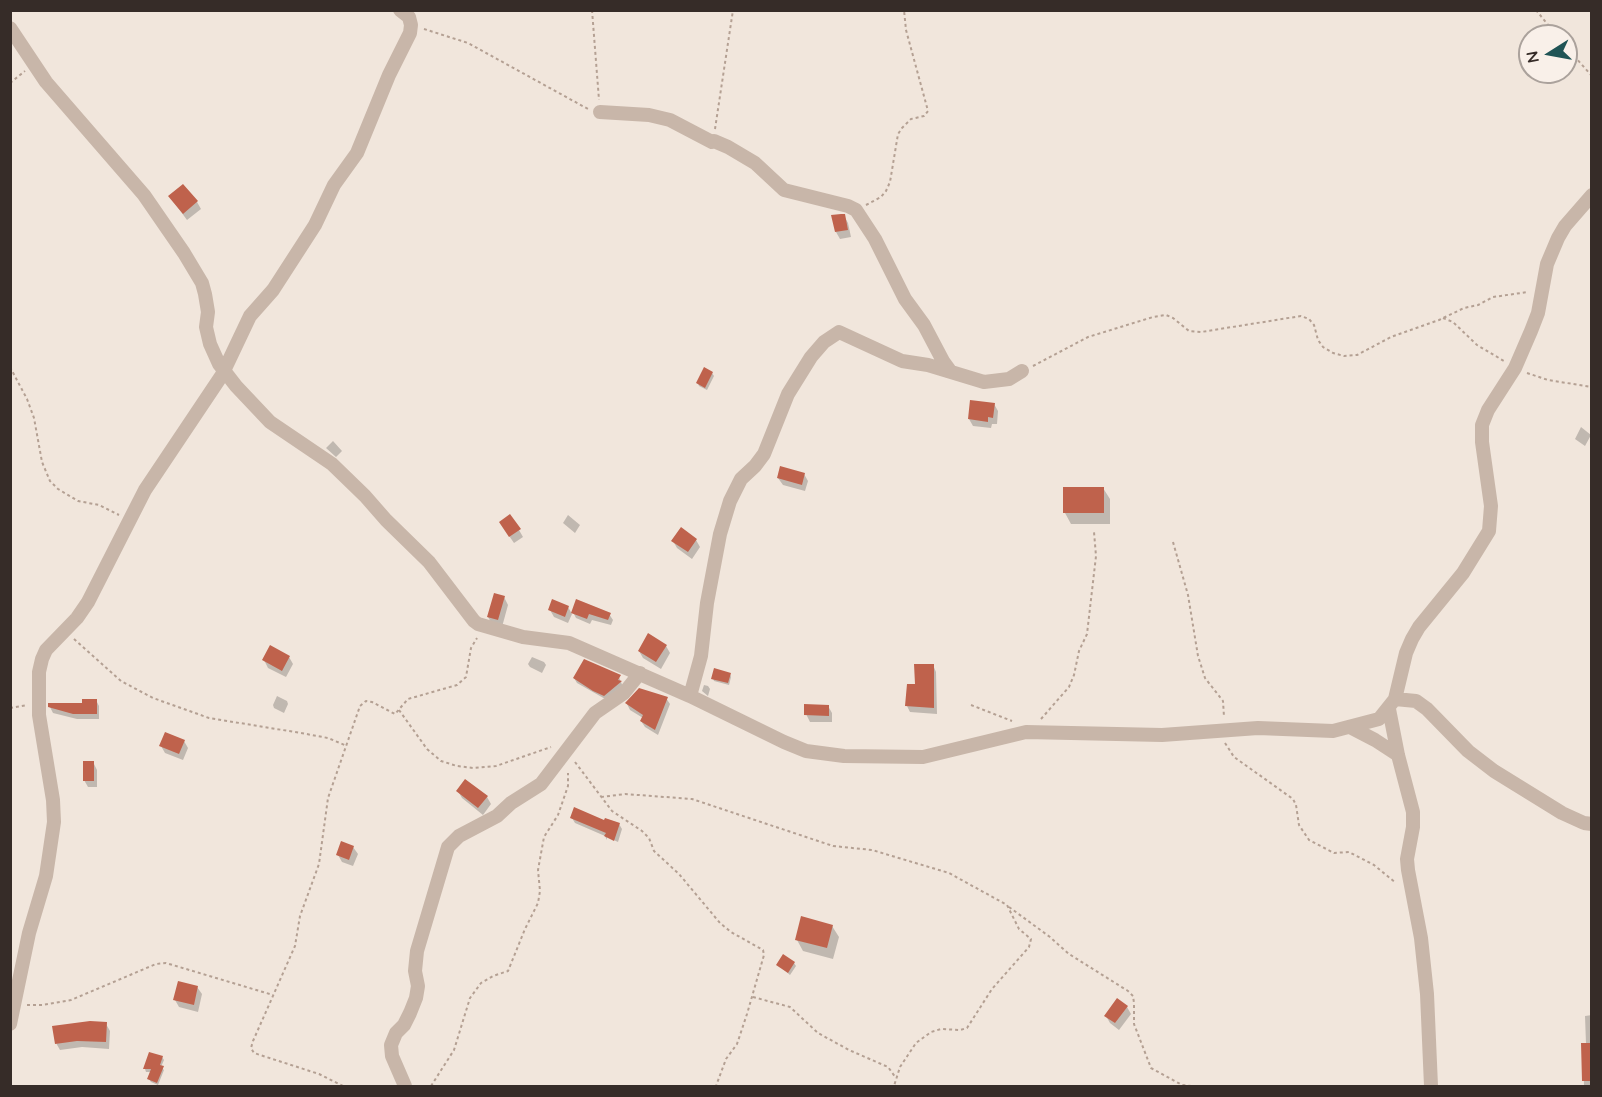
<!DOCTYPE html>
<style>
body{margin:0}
#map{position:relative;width:1602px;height:1097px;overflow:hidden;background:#f1e6dc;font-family:Quicksand,sans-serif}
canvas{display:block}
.frame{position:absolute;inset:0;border:12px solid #362c28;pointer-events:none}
.north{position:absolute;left:1518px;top:24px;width:60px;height:60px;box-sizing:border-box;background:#f9f0e9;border:2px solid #aba29c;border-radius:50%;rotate:259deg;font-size:16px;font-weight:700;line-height:24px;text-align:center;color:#362c28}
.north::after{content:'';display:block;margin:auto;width:21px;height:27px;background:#205455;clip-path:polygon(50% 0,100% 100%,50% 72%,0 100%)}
</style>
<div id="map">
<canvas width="1602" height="1097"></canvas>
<div class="frame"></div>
<div class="north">N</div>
</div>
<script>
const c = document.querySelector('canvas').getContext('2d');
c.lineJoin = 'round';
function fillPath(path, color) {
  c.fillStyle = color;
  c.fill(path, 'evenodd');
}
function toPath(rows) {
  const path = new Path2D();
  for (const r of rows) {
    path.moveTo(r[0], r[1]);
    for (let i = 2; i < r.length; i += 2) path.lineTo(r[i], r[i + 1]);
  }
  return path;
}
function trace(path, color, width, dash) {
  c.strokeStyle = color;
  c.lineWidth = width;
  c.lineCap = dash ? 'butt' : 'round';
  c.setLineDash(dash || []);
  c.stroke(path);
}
const shadow = toPath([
 [170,197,197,202,201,209,187,220],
 [844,216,848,223,851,237,840,239,836,232,833,217],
 [712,373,714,376,707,390,699,386,698,383],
 [994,404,998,411,997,424,992,424,991,428,973,426,969,419],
 [1581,427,1591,435,1585,446,1575,439],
 [333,441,342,451,336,457,326,448],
 [804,474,808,481,805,491,783,485,778,478],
 [1103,488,1110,499,1110,524,1071,524,1065,513],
 [568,515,580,525,575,533,563,523],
 [505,530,519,530,523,537,514,543],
 [696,540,700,547,692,559,677,548,673,541],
 [504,597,508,605,502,627,492,624,488,617],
 [568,607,572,614,568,623,554,617,550,610],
 [573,612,609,614,613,620,611,625,592,620,590,624,576,618],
 [666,646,670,653,661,669,643,658,639,651],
 [289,657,293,664,286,677,268,668,264,660],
 [532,657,544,662,546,665,542,673,530,667,528,664],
 [933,665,936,672,937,714,910,712,907,706,916,686],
 [730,674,731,677,729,685,714,681,713,678],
 [619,677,623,687,607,700,577,683,574,678],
 [704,685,708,686,710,689,708,696,702,691],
 [277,696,287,701,288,704,284,713,274,708,273,705],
 [666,698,670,704,658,735,645,727,641,721,643,718,630,710,627,704],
 [96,700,99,706,99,719,77,719,53,713,50,707,84,704],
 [828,706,832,713,832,722,810,722,806,714],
 [184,741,188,748,183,760,165,753,161,746],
 [93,762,97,770,97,787,88,787,84,780],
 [458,791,487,797,491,804,483,815,462,798],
 [572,818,619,824,622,829,618,842,607,837,607,840,605,836,575,823],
 [353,847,358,854,353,866,342,862,338,855],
 [832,926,839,937,833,959,803,951,797,940],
 [794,963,796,966,790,975,778,965],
 [197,987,202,994,198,1012,179,1007,175,1000],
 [1127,1007,1131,1014,1119,1030,1110,1023,1106,1016],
 [1592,1015,1592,1086,1584,1086,1583,1044,1586,1044,1585,1016],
 [106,1024,110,1031,109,1049,82,1047,60,1050,56,1043],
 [150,1054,162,1057,164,1060,161,1067,164,1070,158,1085,151,1082,149,1079,152,1072,146,1072,145,1069]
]);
const building = toPath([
 [183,184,198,201,183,214,168,196],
 [841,214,845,214,848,230,835,232,831,215],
 [704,367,713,372,705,388,696,383],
 [970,400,995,403,993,418,988,417,988,422,968,419],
 [780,466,805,473,802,485,777,478],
 [1063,487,1104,487,1104,513,1063,513],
 [510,514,521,529,509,537,499,522],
 [681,527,697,539,688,552,671,541],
 [494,593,505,596,498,620,487,617],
 [552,599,569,606,565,617,548,610],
 [576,599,611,613,608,620,589,614,587,619,571,613],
 [648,633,667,645,656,662,638,651],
 [270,645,290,656,282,671,262,660],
 [584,659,621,675,618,680,622,681,604,696,593,691,573,678],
 [914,664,934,664,934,708,905,706,907,684,915,684],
 [714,668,731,673,728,683,711,679],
 [639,688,668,697,655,730,640,721,643,715,625,703],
 [82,699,97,699,97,714,73,714,48,707,48,703,82,703],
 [804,704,829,705,829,716,804,715],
 [165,732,185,740,179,754,159,746],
 [83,761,94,761,94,781,83,781],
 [465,779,488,796,478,808,456,791],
 [574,807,604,820,605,818,620,823,614,841,604,836,606,833,570,818],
 [341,841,354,846,349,860,336,855],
 [801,916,833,925,827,948,795,940],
 [783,954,795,962,788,973,776,965],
 [178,981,198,986,194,1005,173,1000],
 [1117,998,1128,1006,1115,1023,1104,1016],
 [90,1021,107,1022,106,1042,77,1041,55,1044,52,1026],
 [1581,1043,1592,1043,1592,1081,1582,1081],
 [149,1052,163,1056,160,1065,164,1066,157,1083,147,1079,151,1069,143,1069]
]);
const path = toPath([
 [592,10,599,100],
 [1536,10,1557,36],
 [424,29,468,43,588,109],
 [1566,47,1592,76],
 [10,83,25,71],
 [715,129,733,10],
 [866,205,881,197,886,191,890,182,898,134,902,128,911,119,924,116,928,111,906,30,904,10],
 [1443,318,1453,322,1477,345,1504,361],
 [1033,366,1088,337,1153,317,1166,315,1173,318,1189,331,1201,332,1301,316,1309,319,1314,325,1318,340,1323,347,1333,353,1344,356,1357,355,1391,337,1439,320,1464,308,1478,305,1493,297,1528,292],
 [10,367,27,399,34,418,42,462,50,481,58,489,78,501,99,505,119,515],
 [1527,373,1548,380,1592,387],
 [1173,542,1188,595,1198,656,1205,678,1223,701,1224,717],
 [74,639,121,681,153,698,209,718,301,733,328,738,347,746],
 [971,705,1012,721],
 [10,708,27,705],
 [399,710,427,749,441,761,457,766,473,768,496,766,551,747],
 [1041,719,1069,687,1074,675,1079,651,1087,634,1096,556,1094,532],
 [1225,743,1234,757,1293,799,1296,805,1299,825,1309,840,1334,853,1349,852,1374,865,1396,883],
 [575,762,612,811,642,831,649,838,654,851,679,874,720,923,731,932,763,950,764,955,747,1014,737,1044,726,1059,716,1086],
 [601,797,625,794,692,799,833,846,872,850,949,873,1007,905,1019,929,1031,939,1029,947,992,989,967,1028,960,1030,941,1029,931,1032,916,1043,900,1067,894,1086],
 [1009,907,1050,937,1069,954,1128,991,1133,996,1134,1003,1134,1024,1151,1068,1182,1085,1192,1086],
 [753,997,790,1007,818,1033,849,1050,888,1067,896,1078],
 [27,1005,42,1005,71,1000,156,964,166,963,273,995],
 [343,1086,319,1074,254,1053,251,1048,253,1041,295,946,300,916,319,864,328,798,360,706,366,701,372,702,395,714,408,699,457,685,466,677,471,648,477,638],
 [431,1086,454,1050,470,998,481,983,493,976,508,971,525,929,538,903,540,891,538,870,544,837,558,815,568,786,568,773]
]);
const minor = toPath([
 [10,28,46,82,144,195,184,253,202,283,205,294,208,312,206,327,210,344,219,364,236,386,270,422,332,464,365,496,386,520,429,562,474,621,478,624,523,637,569,643,690,696,784,742,806,751,844,756,923,757,1026,732,1162,735,1258,728,1333,731,1379,719,1395,699,1406,653,1412,639,1419,627,1463,573,1489,531,1491,506,1482,442,1482,425,1488,410,1515,368,1531,331,1538,313,1547,264,1558,238,1565,226,1592,195],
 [600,112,649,115,670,120,712,142,714,141,728,147,755,163,784,190,848,206,856,210,875,239,905,299,924,325,943,361,951,372],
 [690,696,701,656,707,603,720,534,730,501,741,479,755,466,764,454,788,394,811,357,824,342,839,332,902,361,928,365,984,382,1009,379,1022,371],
 [1395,699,1416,701,1427,709,1468,751,1494,771,1562,813,1584,823,1592,824],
 [1389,709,1398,755,1413,812,1413,827,1407,859,1408,870,1421,938,1427,994,1431,1086],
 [1350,727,1375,740,1398,755],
 [10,1024,29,933,46,876,54,822,53,800,39,715,39,672,42,659,46,650,77,618,88,602,145,490,222,375,250,316,273,290,315,225,334,185,357,153,389,75,410,33,411,25,409,17,400,10],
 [405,1086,392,1056,391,1045,396,1033,404,1025,410,1013,416,998,418,986,415,971,417,951,448,847,459,836,497,816,511,803,541,784,595,713,624,693,640,673]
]);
fillPath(shadow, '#0003');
fillPath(building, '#bf624c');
trace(path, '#b4a093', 2, [3, 3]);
trace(minor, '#c8b6a9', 14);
</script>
